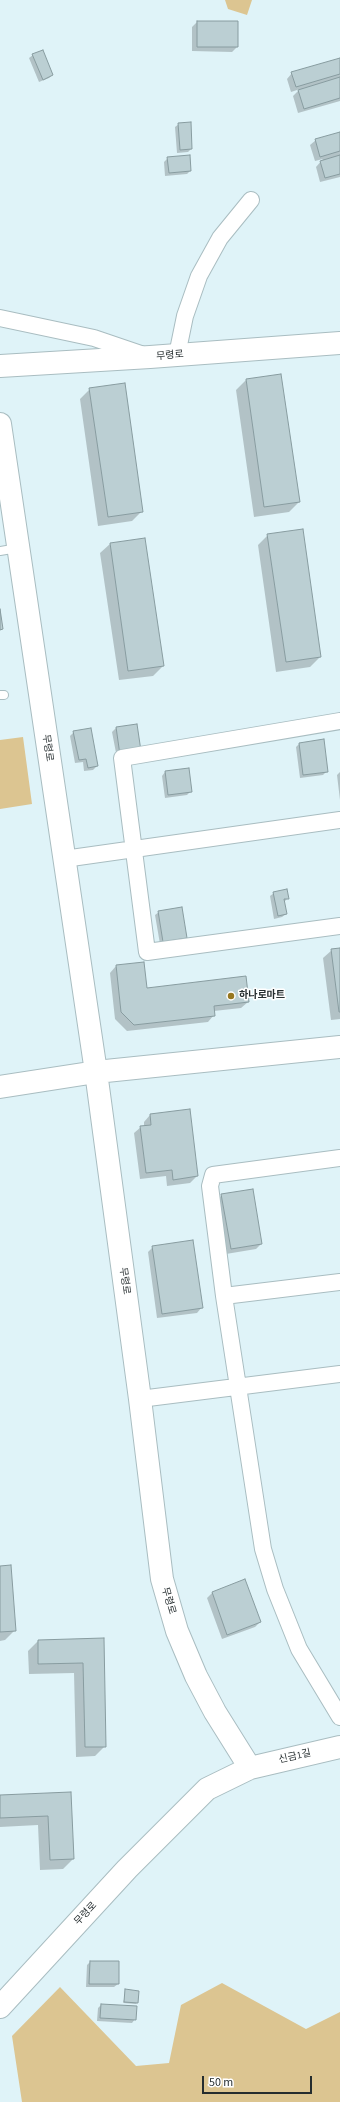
<!DOCTYPE html>
<meta charset="utf-8">
<style>
body{margin:0}
#map{position:relative;width:340px;height:2102px;overflow:hidden;background:#dff3f8;font-family:"Source Sans 3",sans-serif}
canvas{display:block}
.scale{position:absolute;left:202px;top:2076px;width:110px;height:18px;box-sizing:border-box;border:2px solid #252d2f;border-top:0;padding-left:5px;font-size:12px;line-height:14px;white-space:nowrap;color:#252d2f;-webkit-text-stroke:3px #fff;paint-order:stroke}
</style>
<div id="map">
<canvas width="340" height="2102"></canvas>
<div class="scale">50 m</div>
</div>
<script>
const c = document.querySelector('canvas').getContext('2d');
c.lineJoin = 'round';
function fillPath(path, color) {
  c.fillStyle = color;
  c.fill(path, 'evenodd');
}
function toPath(rows) {
  const path = new Path2D();
  for (const r of rows) {
    path.moveTo(r[0], r[1]);
    for (let i = 2; i < r.length; i += 2) path.lineTo(r[i], r[i + 1]);
  }
  return path;
}
function trace(path, color, width, dash) {
  c.strokeStyle = color;
  c.lineWidth = width;
  c.lineCap = dash ? 'butt' : 'round';
  c.setLineDash(dash || []);
  c.stroke(path);
}
function label(font, color, halo, rows, align = 'center') {
  c.font = font + ' "Source Sans 3","Noto Sans KR",sans-serif';
  c.lineWidth = 3;
  c.setLineDash([]);
  c.textBaseline = 'middle';
  c.strokeStyle = halo;
  c.fillStyle = color;
  for (const [text, x, y, turn = 0] of rows) {
    c.save();
    c.translate(x, y);
    c.rotate((+turn || 0) * Math.PI / 180);
    c.textAlign = isNaN(turn) ? turn : align;
    if (halo) c.strokeText(text, 0, 0);
    c.fillText(text, 0, 0);
    c.restore();
  }
}
const green = toPath([
 [225,0,252,0,247,15,228,9],
 [23,737,32,804,0,809,0,740],
 [222,1983,306,2029,340,2012,340,2102,22,2102,12,2036,60,1987,136,2066,169,2063,181,2005]
]);
const shadow = toPath([
 [197,22,237,47,232,52,192,51,192,27],
 [33,55,52,75,49,78,39,82,29,58],
 [340,59,340,101,298,113,293,96,300,89,291,92,287,79,292,73],
 [179,124,191,149,188,152,177,153,175,127],
 [340,133,340,177,320,182,316,167,323,159,315,161,310,145,316,140],
 [168,158,190,171,187,174,165,176,164,162],
 [246,380,299,502,289,512,254,517,236,390],
 [90,389,142,511,132,521,98,526,80,399],
 [268,535,320,657,310,667,276,672,258,545],
 [110,544,163,666,153,676,119,680,100,553],
 [136,725,117,758,112,732,116,728],
 [74,732,97,766,93,770,84,771,83,762,75,763,70,736],
 [299,744,327,771,323,775,300,778,296,747],
 [188,769,191,791,187,795,165,798,162,776,165,772],
 [340,772,340,800,337,775],
 [274,893,288,898,284,902,286,914,282,917,274,919,270,896],
 [159,912,186,937,183,941,160,944,155,915],
 [340,949,340,1019,331,1020,323,958,332,950],
 [116,966,146,989,248,1002,241,1008,214,1011,214,1015,208,1022,127,1031,115,1019,110,973],
 [150,1115,197,1176,190,1183,167,1186,166,1176,140,1179,134,1133,141,1127,144,1127,144,1122],
 [222,1195,261,1244,256,1249,226,1254,217,1200],
 [153,1247,202,1307,197,1313,157,1318,148,1252],
 [0,1567,15,1630,5,1640,0,1641],
 [212,1593,260,1622,255,1627,222,1639,207,1598],
 [103,1639,105,1746,95,1756,76,1757,74,1673,29,1674,28,1651,38,1641],
 [70,1793,73,1859,63,1869,40,1870,38,1825,0,1827,0,1796],
 [90,1962,118,1984,114,1987,86,1987,87,1965],
 [126,1991,137,2003,136,2004,123,2003],
 [101,2005,135,2019,132,2023,97,2021,98,2008]
]);
const building = toPath([
 [197,21,238,21,238,47,197,47,197,21],
 [43,50,53,75,43,80,32,54,43,50],
 [340,58,340,74,296,87,291,72,340,58],
 [340,77,340,98,304,109,298,90,340,77],
 [191,122,192,149,180,150,178,123,191,122],
 [340,132,340,151,320,157,315,139,340,132],
 [190,155,191,171,169,173,167,157,190,155],
 [340,155,340,174,325,178,320,161,340,155],
 [281,374,300,502,264,507,246,379,281,374],
 [125,383,143,512,108,517,89,388,125,383],
 [303,529,321,657,286,662,267,534,303,529],
 [145,538,164,666,128,671,110,543,145,538],
 [0,609,3,629,0,630,0,609],
 [137,724,141,751,120,755,116,727,137,724],
 [91,728,98,766,88,768,86,759,79,760,73,731,91,728],
 [324,739,328,772,303,775,299,743,324,739],
 [189,768,192,792,168,795,165,771,189,768],
 [287,889,289,899,284,899,287,914,278,916,273,892,287,889],
 [182,907,187,938,163,942,158,911,182,907],
 [340,948,340,1012,339,1012,331,949,340,948],
 [144,962,147,988,246,976,249,1002,214,1006,215,1016,134,1025,121,1012,116,965,144,962],
 [190,1109,198,1176,173,1180,172,1170,146,1173,140,1126,151,1125,150,1114,190,1109],
 [253,1189,262,1244,231,1249,221,1194,253,1189],
 [193,1240,203,1308,162,1314,152,1246,193,1240],
 [11,1565,16,1631,0,1632,0,1566,11,1565],
 [245,1579,261,1622,227,1635,212,1592,245,1579],
 [104,1638,106,1747,85,1747,83,1663,38,1664,38,1640,104,1638],
 [71,1792,74,1859,50,1860,48,1816,0,1818,0,1795,71,1792],
 [90,1961,119,1961,119,1984,89,1984,90,1961],
 [125,1989,139,1991,138,2003,124,2002,125,1989],
 [101,2004,137,2006,136,2020,100,2018,101,2004]
]);
const lane = toPath([
 [0,551,18,548],
 [0,695,4,695]
]);
const street = toPath([
 [0,318,94,338,141,354],
 [177,355,185,316,199,276,220,238,251,200],
 [340,721,122,758,147,952,340,926],
 [64,859,340,820],
 [340,1158,213,1175,210,1186,224,1296,263,1549,275,1589,299,1649,340,1717],
 [224,1296,340,1282],
 [140,1399,340,1374]
]);
const secondary = toPath([
 [0,366,150,357,340,343],
 [0,424,96,1072,140,1399,162,1579,177,1631,196,1676,215,1712,250,1768],
 [0,1087,96,1072,340,1047],
 [0,2007,127,1869,207,1789,250,1768,340,1747]
]);
const markers = [
 [231,996,4,"#977720"]
];
const streetNames = [
 ["무령로",170,356,-5],
 ["무령로",47,748,82],
 ["무령로",124,1281,82],
 ["무령로",168,1601,74],
 ["신금1길",295,1757,-13],
 ["무령로",86,1914,-47]
];
const poiNames = [
 ["하나로마트",239,996]
];
fillPath(green, '#dcc591');
fillPath(shadow, '#0003');
fillPath(building, '#bbcfd3');
trace(building, '#889ca0', 1);
trace(lane, '#a9bdc1', 10);
trace(street, '#a9bdc1', 18);
trace(secondary, '#a9bdc1', 24);
trace(lane, '#fff', 8);
trace(street, '#fff', 16);
trace(secondary, '#fff', 22);
for (const [x, y, r, color] of markers) {
  const dot = new Path2D();
  dot.arc(x, y, r, 0, 2 * Math.PI);
  c.fillStyle = color;
  c.fill(dot);
  trace(dot, '#fff', 1.5);
}
label('10px', '#252d2f', '#fff', streetNames);
label('bold 10px', '#252d2f', '#fff', poiNames, 'left');
</script>
